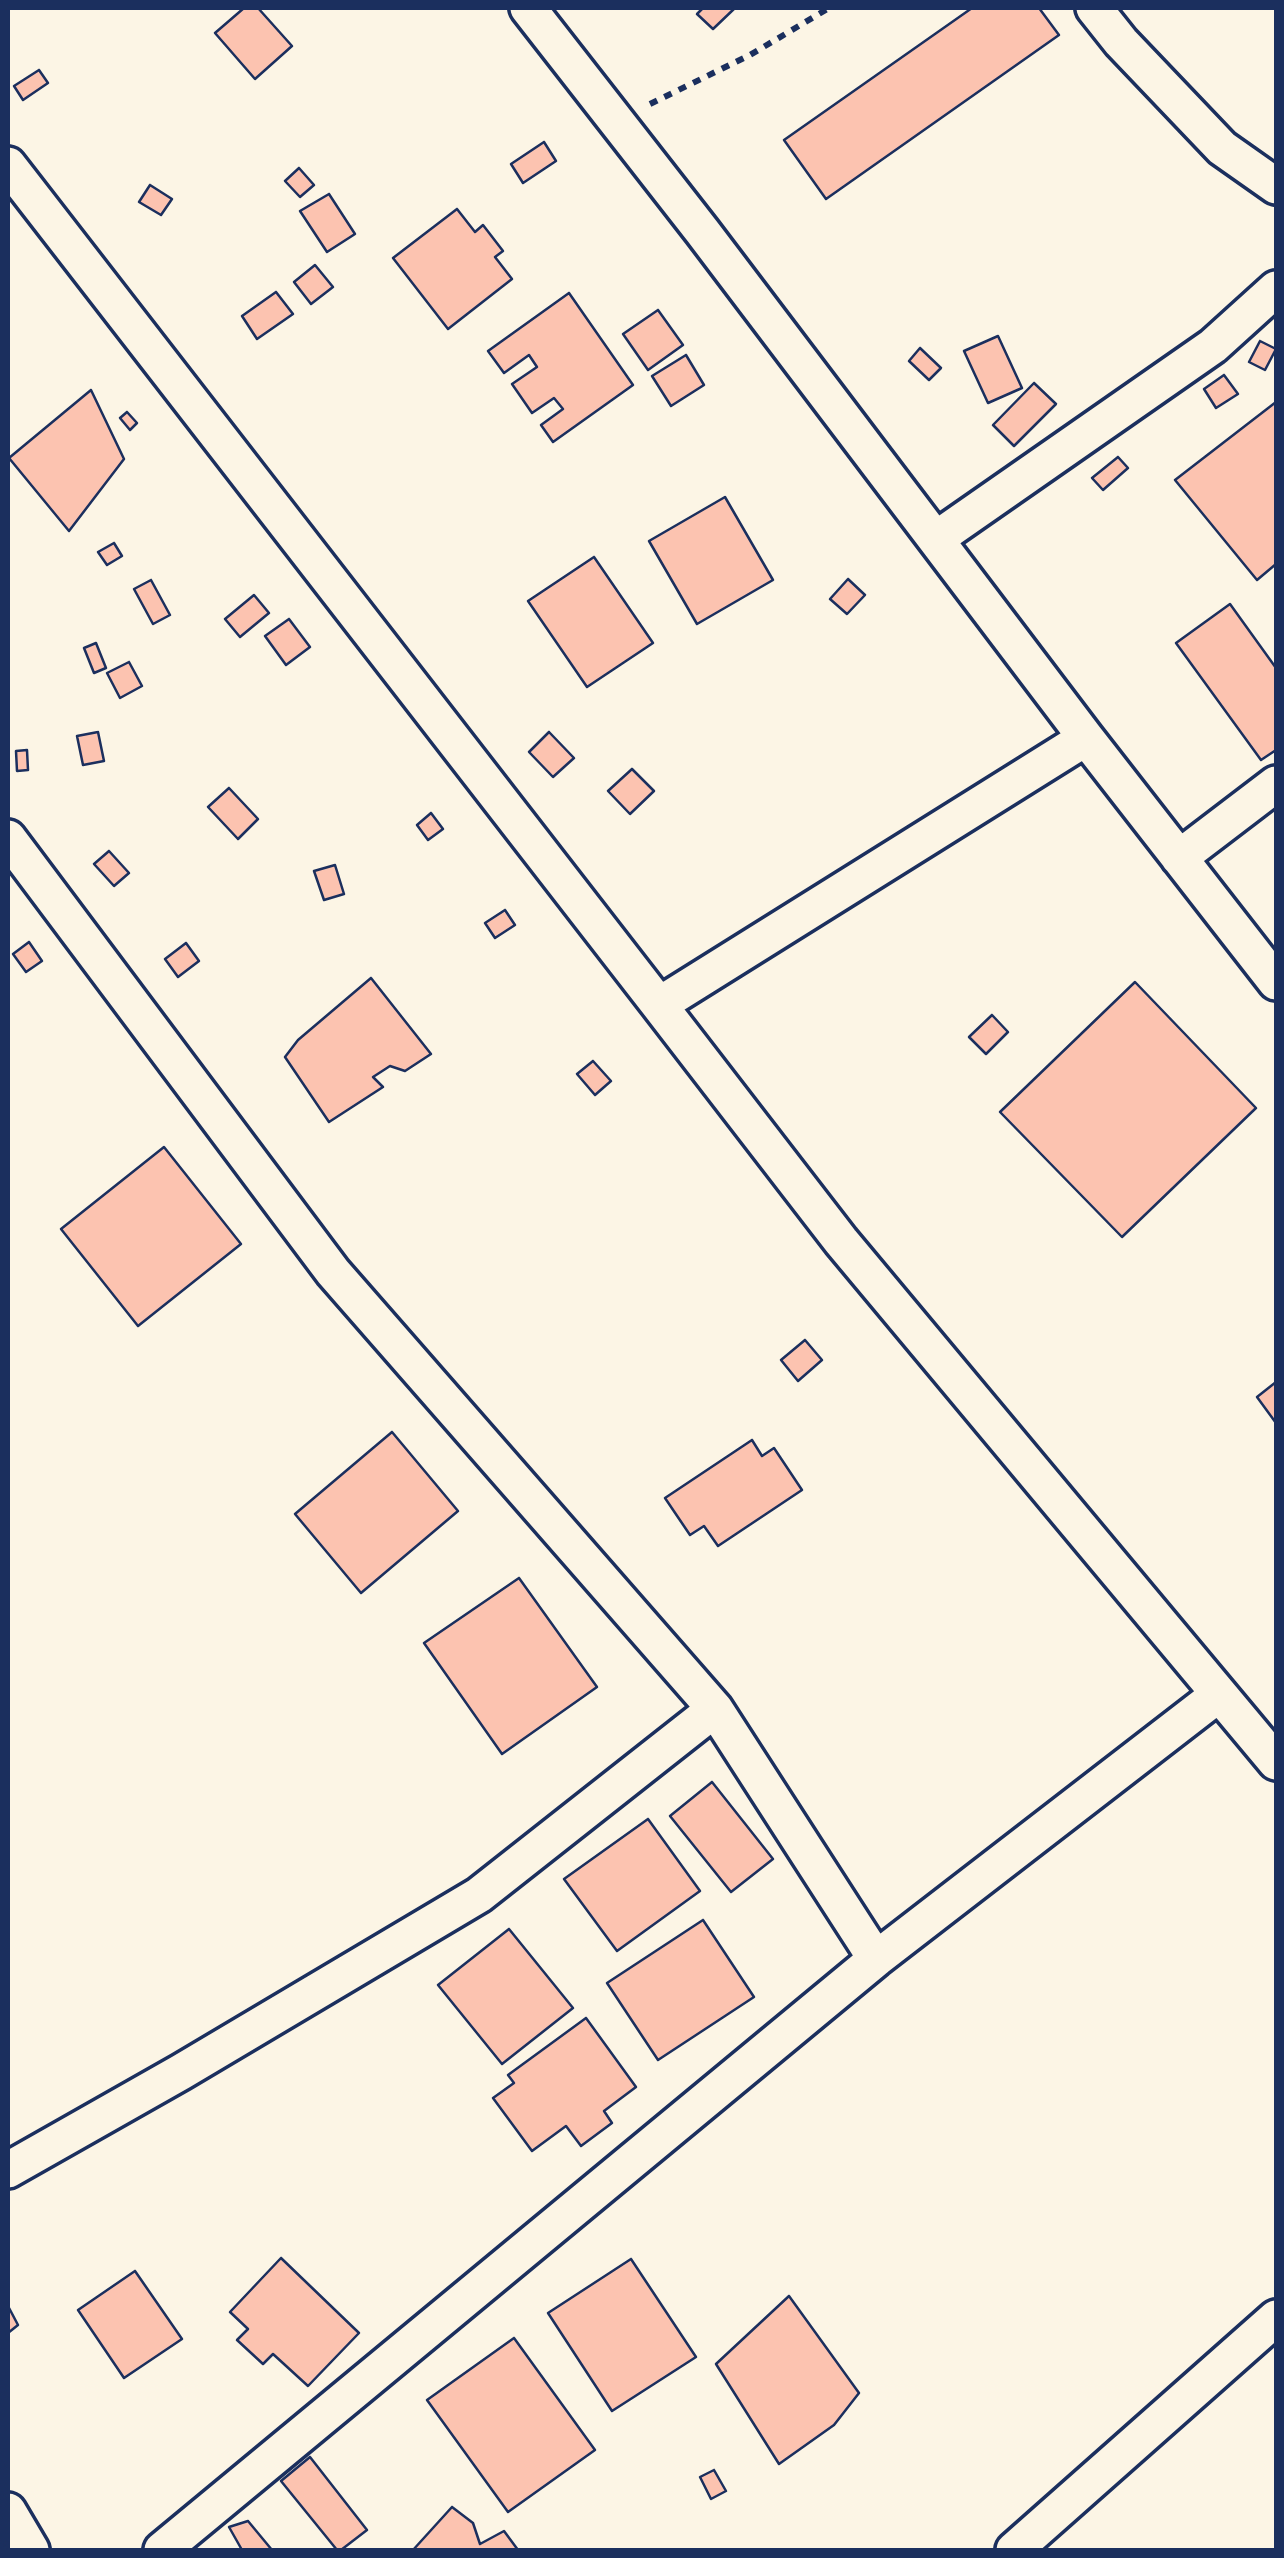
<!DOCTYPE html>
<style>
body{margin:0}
#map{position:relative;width:1284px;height:2558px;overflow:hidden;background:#fcf5e5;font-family:Itim,sans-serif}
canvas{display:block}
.frame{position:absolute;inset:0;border:10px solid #1b2f5e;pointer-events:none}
</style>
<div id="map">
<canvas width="1284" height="2558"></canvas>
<div class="frame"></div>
</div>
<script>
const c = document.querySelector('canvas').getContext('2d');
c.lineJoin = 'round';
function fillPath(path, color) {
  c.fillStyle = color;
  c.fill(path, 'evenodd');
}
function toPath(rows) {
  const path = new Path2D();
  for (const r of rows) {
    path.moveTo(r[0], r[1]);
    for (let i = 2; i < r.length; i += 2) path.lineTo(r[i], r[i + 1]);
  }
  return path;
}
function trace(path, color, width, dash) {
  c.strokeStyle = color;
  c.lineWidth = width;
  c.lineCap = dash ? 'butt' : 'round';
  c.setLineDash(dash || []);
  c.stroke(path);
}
const building = toPath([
 [244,8,258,8,292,46,255,79,215,33,244,8],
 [703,8,735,8,713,29,697,14,703,8],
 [972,8,1039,8,1059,35,826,199,784,140,972,8],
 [39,70,48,83,23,100,14,86,39,70],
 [544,142,556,161,523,183,511,164,544,142],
 [299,168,314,185,300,197,285,181,299,168],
 [150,185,172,199,161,215,139,202,150,185],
 [329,194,355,234,327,252,300,211,329,194],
 [457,209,475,232,483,225,503,251,495,257,512,279,448,329,393,258,457,209],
 [315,265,333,287,311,304,294,282,315,265],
 [276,292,293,314,257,339,242,316,276,292],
 [569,293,633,385,553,442,541,425,563,409,554,398,532,413,512,384,537,367,529,355,504,373,488,351,569,293],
 [658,310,683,345,648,370,623,334,658,310],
 [998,336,1022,388,988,403,964,351,998,336],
 [1260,341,1276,349,1265,370,1249,362,1260,341],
 [920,348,941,368,929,380,909,361,920,348],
 [686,355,704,385,671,406,652,376,686,355],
 [1224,375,1238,394,1216,408,1204,389,1224,375],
 [1034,383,1056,404,1014,446,993,425,1034,383],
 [91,390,124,459,69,531,9,458,91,390],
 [1276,402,1276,564,1257,580,1175,480,1276,402],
 [127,412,137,423,130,430,120,418,127,412],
 [1118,457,1128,468,1103,490,1092,478,1118,457],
 [725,497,773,580,697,624,649,541,725,497],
 [114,543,122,556,107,565,98,552,114,543],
 [594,557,653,643,587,687,528,601,594,557],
 [848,579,865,595,847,614,830,599,848,579],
 [151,580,170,615,153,624,134,589,151,580],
 [254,595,269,613,240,637,225,619,254,595],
 [1230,604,1276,668,1276,750,1261,760,1176,643,1230,604],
 [289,619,310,647,286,665,265,636,289,619],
 [96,643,106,668,94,673,84,648,96,643],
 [129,662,142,686,120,698,107,673,129,662],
 [98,732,104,761,83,765,77,736,98,732],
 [549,732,574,758,553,777,529,752,549,732],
 [27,750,28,770,17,771,16,751,27,750],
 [632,769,654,791,630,814,608,791,632,769],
 [229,788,258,819,238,839,208,807,229,788],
 [431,813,443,829,428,840,417,825,431,813],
 [109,851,129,873,114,886,94,864,109,851],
 [335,865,344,894,324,900,314,871,335,865],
 [505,910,515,925,495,938,485,923,505,910],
 [29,942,42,961,26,972,13,954,29,942],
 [186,943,199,961,178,977,165,959,186,943],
 [371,978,431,1054,405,1071,390,1066,373,1077,383,1087,329,1122,285,1057,298,1040,371,978],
 [1135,982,1256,1108,1122,1237,1000,1112,1135,982],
 [992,1015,1008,1032,986,1054,969,1037,992,1015],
 [593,1061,611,1081,595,1095,577,1074,593,1061],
 [164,1147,241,1244,138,1326,61,1229,164,1147],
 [805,1340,822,1360,798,1381,781,1360,805,1340],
 [1276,1382,1276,1423,1257,1397,1276,1382],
 [392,1432,458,1511,361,1593,295,1514,392,1432],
 [752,1440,762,1456,774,1448,802,1490,718,1546,704,1526,690,1535,665,1498,752,1440],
 [519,1578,597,1687,502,1754,424,1643,519,1578],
 [712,1782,773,1859,731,1892,670,1816,712,1782],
 [648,1819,700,1891,617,1951,564,1879,648,1819],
 [703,1920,754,1997,658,2060,607,1983,703,1920],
 [509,1929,573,2008,502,2064,438,1985,509,1929],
 [586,2018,636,2087,604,2111,612,2123,581,2146,566,2126,532,2151,493,2098,514,2083,508,2075,586,2018],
 [281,2258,359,2333,308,2386,273,2354,263,2364,237,2340,248,2329,230,2312,281,2258],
 [631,2259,696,2357,612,2411,548,2313,631,2259],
 [135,2271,182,2339,124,2378,78,2310,135,2271],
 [789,2296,859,2393,834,2425,779,2464,716,2364,789,2296],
 [8,2306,18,2325,8,2333,8,2306],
 [514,2338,595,2450,508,2512,427,2400,514,2338],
 [310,2457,367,2530,341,2550,337,2550,281,2481,310,2457],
 [714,2470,726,2491,711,2499,700,2477,714,2470],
 [452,2507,473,2523,480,2544,504,2531,518,2550,413,2550,452,2507],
 [248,2521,272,2550,242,2550,229,2527,248,2521]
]);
const path = toPath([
 [650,104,750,55,829,8]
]);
const street = toPath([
 [1094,8,1121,42,1222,148,1276,186],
 [8,165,659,1005,1086,738,702,231,528,8],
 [936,539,1213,346,1276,289],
 [1086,738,1276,982],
 [8,838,333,1272,715,1709,876,1959],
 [1179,858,1276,784],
 [659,1005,841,1241,1276,1762],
 [8,2170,181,2072,479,1895,715,1709],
 [8,2511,31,2550],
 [162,2550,876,1959,1219,1694],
 [1014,2550,1276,2318]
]);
fillPath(building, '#fcc3b0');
trace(building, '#1b2f5e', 2.5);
trace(street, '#1b2f5e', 42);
trace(path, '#1b2f5e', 6, [8, 8]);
trace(street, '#fcf5e5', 35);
</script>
